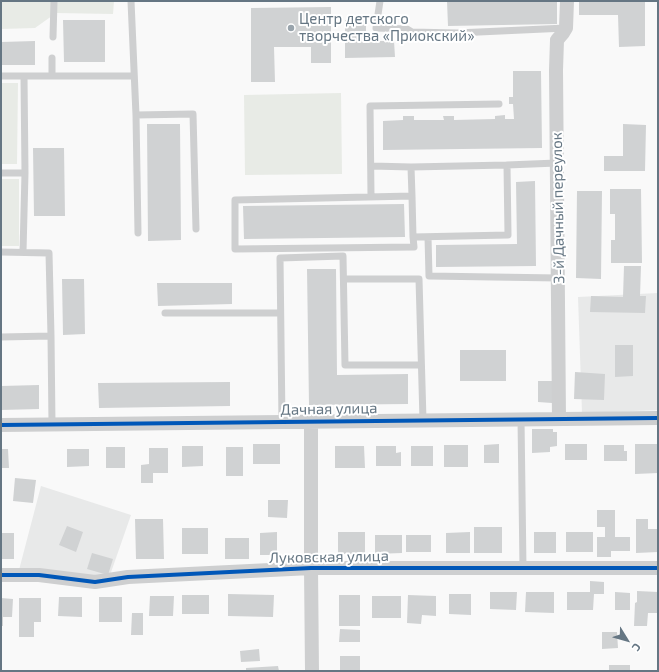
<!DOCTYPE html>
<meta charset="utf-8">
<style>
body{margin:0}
#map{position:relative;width:659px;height:672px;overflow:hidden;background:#f9f9f9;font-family:"Exo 2",sans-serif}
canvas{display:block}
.frame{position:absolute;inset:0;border:2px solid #657683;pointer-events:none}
.north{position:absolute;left:607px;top:620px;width:40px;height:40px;-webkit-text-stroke:3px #fff;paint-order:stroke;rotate:127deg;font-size:11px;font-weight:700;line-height:16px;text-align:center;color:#657683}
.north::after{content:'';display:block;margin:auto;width:14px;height:18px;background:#657683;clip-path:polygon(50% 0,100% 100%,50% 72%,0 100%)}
</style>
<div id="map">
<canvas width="659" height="672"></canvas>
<div class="frame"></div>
<div class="north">С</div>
</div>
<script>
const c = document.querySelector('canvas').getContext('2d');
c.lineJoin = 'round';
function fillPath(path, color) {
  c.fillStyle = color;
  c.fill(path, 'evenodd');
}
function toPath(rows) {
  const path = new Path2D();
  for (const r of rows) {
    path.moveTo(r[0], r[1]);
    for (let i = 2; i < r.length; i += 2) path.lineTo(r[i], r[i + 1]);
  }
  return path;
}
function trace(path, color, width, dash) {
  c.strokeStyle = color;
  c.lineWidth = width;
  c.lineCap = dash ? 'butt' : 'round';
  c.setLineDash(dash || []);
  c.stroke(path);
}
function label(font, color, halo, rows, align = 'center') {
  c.font = font + ' "Exo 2",sans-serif';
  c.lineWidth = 4;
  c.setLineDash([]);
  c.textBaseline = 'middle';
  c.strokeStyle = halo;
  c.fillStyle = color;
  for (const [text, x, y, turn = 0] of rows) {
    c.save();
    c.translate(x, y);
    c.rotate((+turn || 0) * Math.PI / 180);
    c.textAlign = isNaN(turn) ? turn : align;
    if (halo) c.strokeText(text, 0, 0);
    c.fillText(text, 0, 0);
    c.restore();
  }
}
const built = toPath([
 [658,293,658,410,582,413,578,297],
 [41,486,131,515,109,578,19,570]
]);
const green = toPath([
 [1,1,114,1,113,14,56,13,35,28,1,29],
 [1,83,18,83,17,164,1,164],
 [341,93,342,174,245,175,244,95],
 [1,179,19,179,19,246,1,246]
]);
const building = toPath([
 [447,1,557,1,557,24,448,26],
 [579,1,645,1,645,46,619,47,618,15,579,15],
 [331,7,331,63,311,63,311,47,274,47,275,82,251,82,251,8],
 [63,20,105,20,105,62,64,62],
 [345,20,366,20,366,41,394,41,395,57,345,58],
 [35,41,35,65,1,65,1,42],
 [513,71,541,71,542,148,383,150,383,121,403,120,403,116,414,116,414,120,444,120,443,116,454,116,454,120,495,119,495,116,505,115,505,119,514,119,513,104,509,104,509,97,513,97],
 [147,124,180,124,181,240,148,241],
 [623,124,646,125,645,171,604,171,604,156,623,156],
 [33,148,64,148,65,216,34,216],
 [535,181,536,266,436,267,436,245,517,244,516,182],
 [610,189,641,189,642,263,611,263,611,240,615,240,615,214,610,214],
 [577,191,602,191,601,279,576,278],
 [404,204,405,237,244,239,243,206],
 [624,266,641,266,640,296,646,296,645,313,590,312,591,296,623,297],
 [307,269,336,269,337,375,408,374,408,404,309,405],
 [62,279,84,279,85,334,63,335],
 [157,283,232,283,232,304,158,306],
 [615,345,633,345,633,376,615,377],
 [460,350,506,350,506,381,460,381],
 [575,372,605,374,604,400,574,399],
 [538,381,553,381,552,403,538,402],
 [230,382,230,406,99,408,98,383],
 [39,385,39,409,1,410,1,386],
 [532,429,553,429,553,432,557,432,557,446,550,447,550,452,532,453],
 [253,444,280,444,280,464,253,464],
 [499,444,499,463,484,463,484,445],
 [565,444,587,444,587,460,565,460],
 [635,444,658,444,658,473,635,474],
 [444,445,468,445,468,467,444,467],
 [604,445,624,445,624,451,627,451,627,461,604,461],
 [182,446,203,446,203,466,182,467],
 [335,446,364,446,365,468,335,468],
 [376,446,396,446,396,453,401,452,401,466,376,466],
 [411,446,433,446,433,466,411,466],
 [106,447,125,447,125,468,106,468],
 [226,447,243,447,243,476,226,476],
 [149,448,168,448,168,473,153,473,153,483,141,483,141,465,149,464],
 [1,449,8,449,9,468,1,468],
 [67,449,89,449,89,466,67,467],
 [15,478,36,480,33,503,13,501],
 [268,500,288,500,287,518,268,517],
 [597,510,615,510,615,537,630,537,630,551,611,551,611,557,597,557,597,537,605,537,605,527,597,527],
 [135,519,163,519,164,559,136,559],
 [636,519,648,519,648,529,658,529,658,552,636,553],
 [67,526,83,532,76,552,59,545],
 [474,527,502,527,502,553,474,553],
 [182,528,208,528,208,554,182,554],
 [277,532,277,555,260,555,260,533],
 [338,532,365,532,365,554,338,554],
 [470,532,470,553,446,553,446,533],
 [534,532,556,532,556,553,534,553],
 [566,532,593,532,593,552,566,552],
 [1,533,14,533,14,559,1,559],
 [375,535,402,535,402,553,375,554],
 [406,535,431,535,431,552,406,552],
 [225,538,249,538,249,559,225,559],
 [92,553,113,559,108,575,87,569],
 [590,581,604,582,604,594,594,594,593,610,567,610,567,592,590,592],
 [637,591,658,592,658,613,648,613,647,626,634,626,635,603,637,602],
 [490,592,517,592,516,610,490,609],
 [526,592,554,592,554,613,525,612],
 [615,592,630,593,630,610,615,610],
 [228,594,274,595,273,617,228,616],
 [449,594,471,594,471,615,449,614],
 [182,595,209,595,209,614,182,614],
 [339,595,360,595,360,626,339,626],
 [408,595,436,596,436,616,422,615,421,624,407,623],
 [150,596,174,596,173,616,149,616],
 [372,596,401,596,401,618,372,618],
 [59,597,82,597,82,617,58,616],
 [99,597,122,597,122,622,99,622],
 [1,598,13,599,12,617,3,617,3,626,1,626],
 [19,598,41,598,41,622,34,622,34,637,19,637],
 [132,613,143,613,143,635,131,635],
 [340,629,360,630,360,642,339,642],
 [602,632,617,632,618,648,602,649],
 [259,649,260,661,241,662,240,651],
 [340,656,360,656,360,671,340,671],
 [609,665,630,665,630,671,609,671],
 [278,666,279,671,246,671,246,668]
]);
const service = toPath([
 [131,1,136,115,138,233],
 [380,1,376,28,407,29,412,32,457,33,566,28],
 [53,37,54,1],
 [52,58,52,76],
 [1,76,134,76],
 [136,115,193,114,196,229],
 [372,166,411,167],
 [1,173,25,173],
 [371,196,370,106,499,104],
 [412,196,411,167,507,165],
 [413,237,414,247,235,249,235,200,412,196,413,237,508,235,507,165,557,163],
 [428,237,429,276,558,278],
 [1,252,49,253,51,336,1,337],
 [23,252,25,173,24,76],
 [344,279,419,279,423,420],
 [165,313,280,313],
 [51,336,52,424],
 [521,419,523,568],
 [282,422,280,258,343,256,345,365,421,365]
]);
const minor = toPath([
 [559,419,556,70,557,40,563,33,566,28,567,1],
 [311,421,311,568,312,671],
 [1,425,658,418],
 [1,575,39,575,95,582,128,577,311,568,658,568]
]);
const cycleway = toPath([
 [1,425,658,418],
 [1,575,39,575,95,582,128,577,311,568,658,568]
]);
const markers = [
 [291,28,4,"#99a4ac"]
];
const poiNames = [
 ["Центр детского",299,19],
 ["творчества «Приокский»",299,36]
];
const streetNames = [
 ["3-й Дачный переулок",558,208,-91],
 ["Дачная улица",329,409,-1],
 ["Луковская улица",329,557,-1]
];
fillPath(built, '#e8e9e9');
fillPath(green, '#e8ebe6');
fillPath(building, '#d0d2d3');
trace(service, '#cecfd0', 7);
trace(minor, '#cecfd0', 14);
trace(cycleway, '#0057b8', 4);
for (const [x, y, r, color] of markers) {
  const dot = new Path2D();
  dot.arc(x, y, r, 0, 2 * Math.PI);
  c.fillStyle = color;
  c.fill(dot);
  trace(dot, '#fff', 1.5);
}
label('15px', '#657683', '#fff', poiNames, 'left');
label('15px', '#657683', '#fff', streetNames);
</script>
